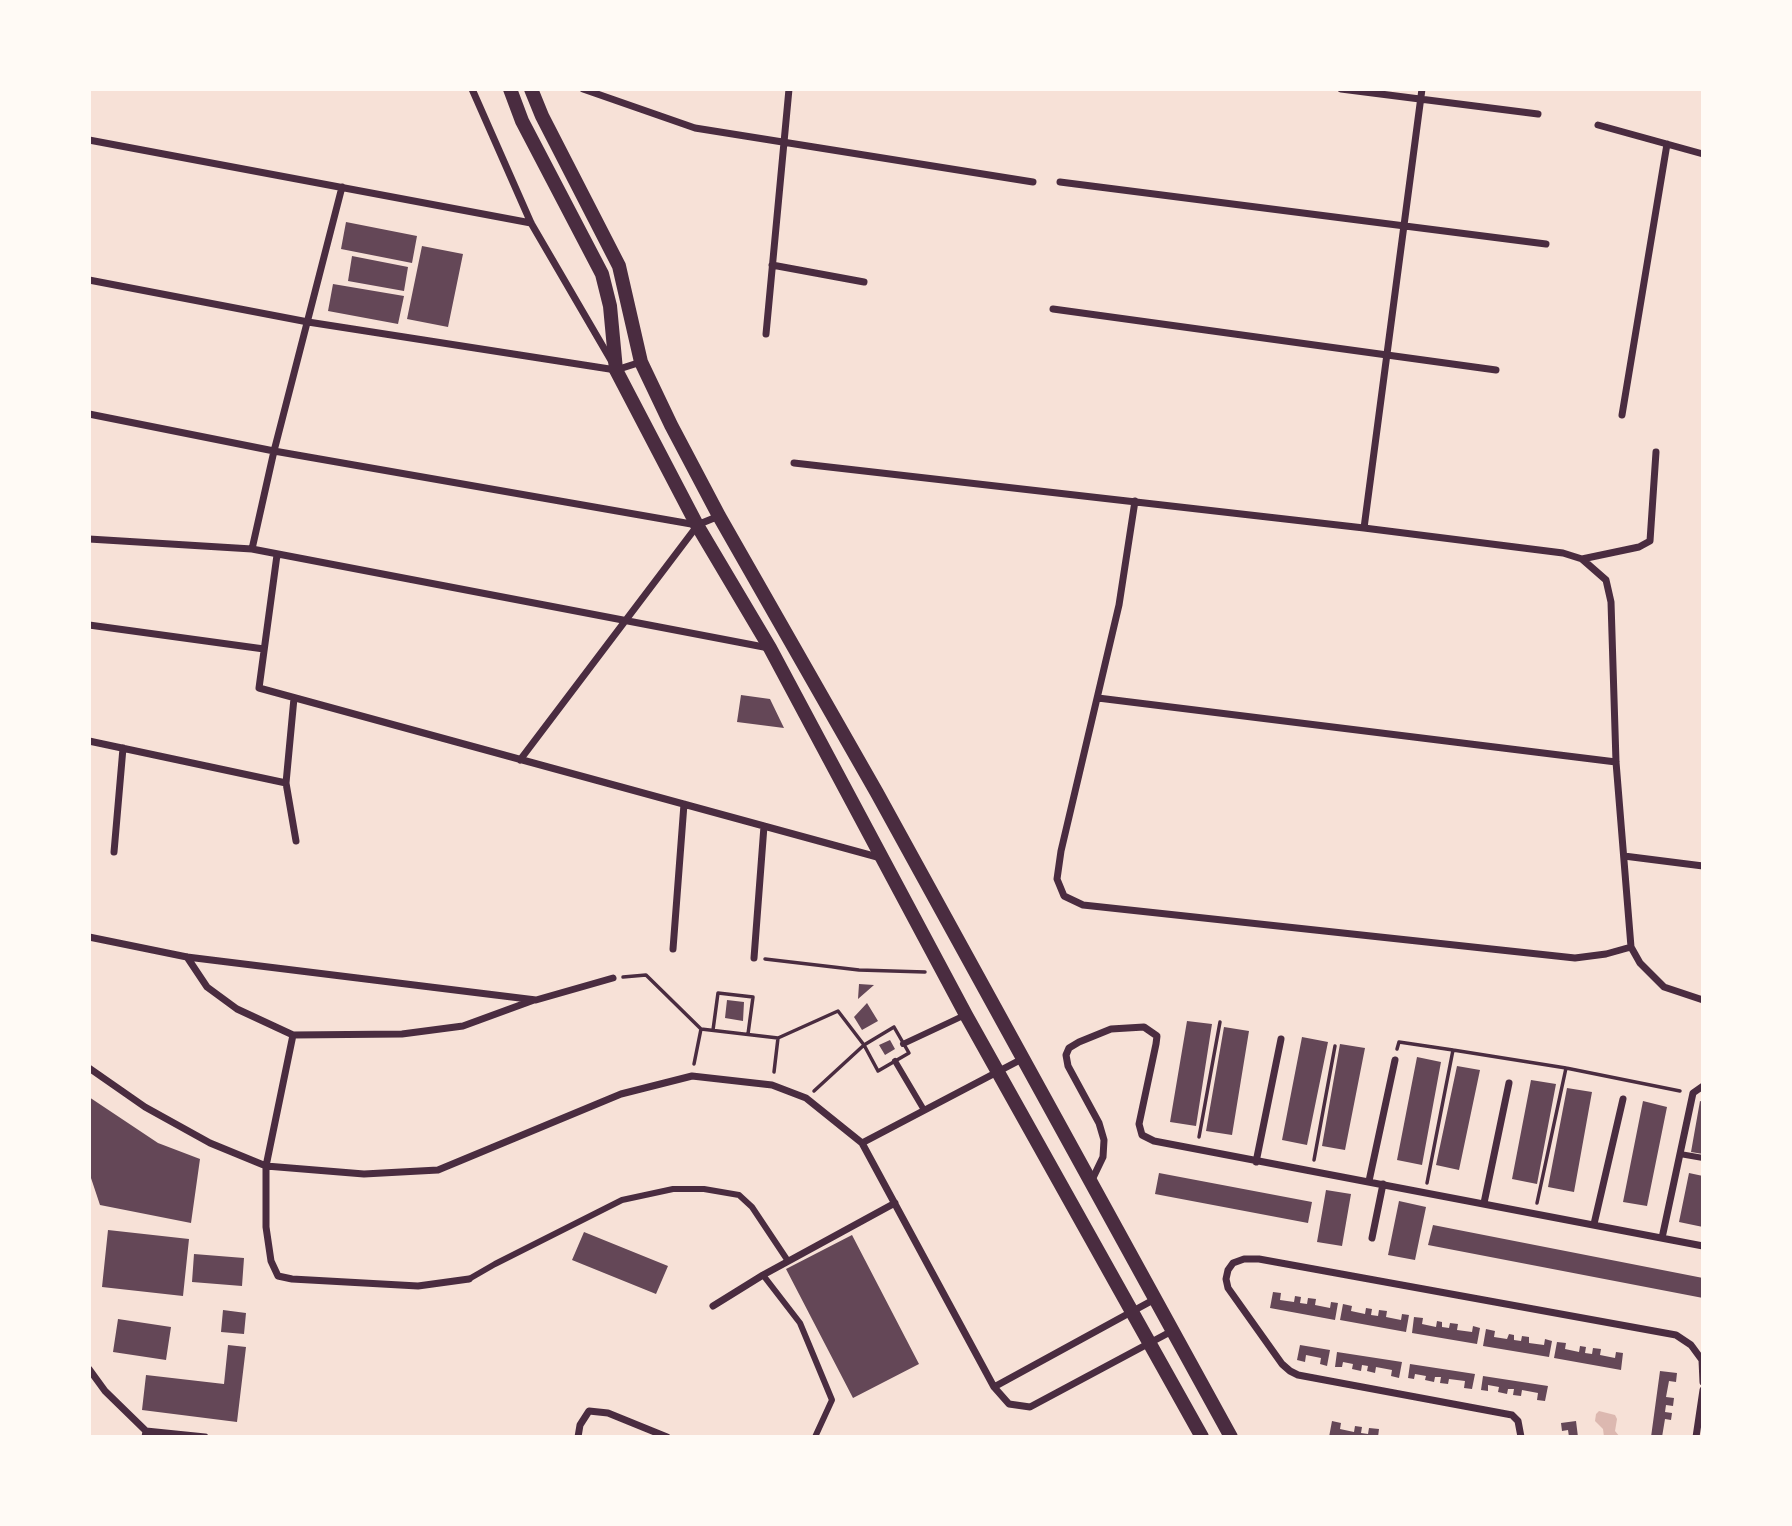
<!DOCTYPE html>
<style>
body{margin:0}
#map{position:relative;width:1792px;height:1526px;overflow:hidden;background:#f7e1d7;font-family:"Noto Sans",sans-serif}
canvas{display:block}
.frame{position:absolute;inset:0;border:91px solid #fffaf5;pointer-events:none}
</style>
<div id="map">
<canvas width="1792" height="1526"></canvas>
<div class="frame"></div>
</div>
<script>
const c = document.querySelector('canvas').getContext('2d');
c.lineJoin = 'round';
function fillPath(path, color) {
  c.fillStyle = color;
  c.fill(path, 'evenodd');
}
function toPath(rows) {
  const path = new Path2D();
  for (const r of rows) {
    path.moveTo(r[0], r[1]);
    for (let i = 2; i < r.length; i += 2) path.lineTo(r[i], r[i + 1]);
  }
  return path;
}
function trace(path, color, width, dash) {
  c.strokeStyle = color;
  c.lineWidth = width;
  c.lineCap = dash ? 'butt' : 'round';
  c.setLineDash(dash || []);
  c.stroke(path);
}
const water = toPath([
 [1599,1411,1615,1415,1617,1419,1615,1431,1620,1437,1604,1437,1603,1429,1595,1421,1596,1414]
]);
const building = toPath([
 [346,222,417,236,412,263,341,249],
 [422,246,463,254,448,327,407,319],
 [352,256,408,267,404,291,348,281],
 [333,284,404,296,398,324,328,311],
 [741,695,770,699,784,728,737,722],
 [859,984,874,985,858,999],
 [727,1000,744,1002,743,1021,725,1018],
 [867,1003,878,1021,862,1030,854,1017],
 [1187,1021,1212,1024,1196,1126,1170,1122],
 [1224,1027,1249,1031,1232,1135,1206,1131],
 [1302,1037,1328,1042,1307,1145,1282,1140],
 [890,1040,895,1049,885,1055,879,1045],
 [1340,1044,1365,1048,1345,1150,1322,1146],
 [1417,1057,1441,1062,1422,1165,1397,1160],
 [1457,1066,1480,1070,1459,1170,1436,1165],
 [1531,1080,1556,1084,1537,1184,1512,1179],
 [1567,1088,1592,1092,1574,1192,1548,1187],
 [89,1097,158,1143,200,1159,191,1223,100,1205,89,1172],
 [1643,1101,1667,1107,1647,1206,1623,1202],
 [1700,1101,1703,1102,1703,1154,1691,1152],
 [1159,1173,1312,1202,1308,1223,1155,1194],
 [1689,1173,1703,1176,1703,1227,1679,1222],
 [1326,1190,1351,1194,1342,1246,1317,1242],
 [1399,1201,1426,1207,1415,1260,1388,1255],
 [1433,1225,1703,1278,1703,1298,1428,1245],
 [108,1230,189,1239,183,1296,102,1287],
 [584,1232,668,1266,656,1294,572,1260],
 [852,1235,919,1364,853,1398,786,1269],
 [194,1254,244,1258,242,1286,192,1282],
 [1273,1292,1281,1293,1280,1300,1294,1302,1295,1296,1301,1297,1300,1303,1307,1304,1308,1298,1316,1299,1315,1305,1330,1308,1331,1302,1338,1303,1335,1320,1270,1308],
 [1343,1304,1352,1306,1351,1311,1365,1314,1366,1308,1372,1309,1371,1315,1378,1316,1379,1310,1387,1311,1386,1317,1401,1320,1402,1314,1409,1315,1406,1332,1340,1320],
 [223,1310,246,1313,244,1334,221,1332],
 [1414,1317,1423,1318,1422,1324,1436,1327,1437,1321,1442,1322,1442,1327,1449,1328,1450,1323,1458,1324,1457,1330,1472,1332,1473,1326,1480,1328,1477,1344,1412,1333],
 [118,1319,171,1327,166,1360,113,1352],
 [1486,1329,1495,1331,1494,1337,1507,1339,1509,1334,1514,1335,1514,1340,1521,1341,1522,1336,1529,1337,1529,1343,1544,1345,1545,1339,1552,1341,1549,1357,1483,1346],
 [1557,1342,1566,1343,1565,1349,1579,1352,1580,1346,1586,1347,1585,1353,1592,1354,1593,1348,1601,1349,1600,1355,1615,1358,1616,1352,1623,1353,1621,1370,1554,1358],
 [228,1345,246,1347,237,1422,142,1410,146,1375,224,1384],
 [1300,1345,1330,1350,1327,1366,1320,1364,1321,1358,1306,1355,1305,1362,1297,1360],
 [1337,1352,1402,1362,1399,1378,1391,1376,1392,1370,1376,1367,1375,1373,1367,1371,1368,1366,1362,1365,1361,1371,1352,1369,1353,1364,1343,1362,1342,1367,1335,1367],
 [1410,1364,1475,1374,1472,1389,1464,1388,1465,1381,1449,1379,1448,1384,1440,1383,1441,1377,1435,1377,1434,1382,1425,1380,1426,1376,1415,1374,1414,1379,1408,1378],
 [1660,1371,1677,1373,1676,1382,1669,1381,1666,1397,1674,1398,1673,1406,1666,1405,1665,1412,1672,1413,1671,1420,1665,1419,1662,1437,1651,1437],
 [1483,1376,1548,1386,1545,1401,1537,1400,1538,1393,1522,1390,1521,1396,1513,1395,1514,1389,1508,1389,1507,1394,1498,1392,1499,1387,1488,1385,1488,1391,1481,1390],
 [1332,1421,1341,1423,1340,1429,1354,1432,1355,1426,1362,1427,1361,1433,1368,1434,1369,1428,1379,1429,1378,1437,1329,1437],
 [1576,1421,1578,1437,1569,1437,1568,1430,1562,1431,1561,1423]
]);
const path = toPath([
 [765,959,859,970,925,972],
 [623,977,646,975,701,1029],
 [894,1027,909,1053,878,1071,864,1045,894,1027],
 [701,1029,778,1038],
 [713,1030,718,993,753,997,748,1034],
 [1397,1049,1399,1042,1453,1050,1566,1068,1680,1091],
 [694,1064,701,1029],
 [774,1072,778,1038,838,1011,864,1045,814,1091],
 [1199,1137,1220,1022],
 [1314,1160,1335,1046],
 [1427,1183,1453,1050],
 [1537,1203,1566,1068]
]);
const pedestrian = toPath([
 [903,1044,965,1015],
 [895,1061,924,1110],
 [1680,1154,1703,1158],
 [763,1275,800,1323,832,1400,815,1437],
 [469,1279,495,1264,622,1200,673,1189,704,1189,739,1195,752,1207,788,1261]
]);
const minor = toPath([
 [472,89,531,223,612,362],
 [583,89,695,128,1033,182],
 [1341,89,1538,114],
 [1598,125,1703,154],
 [89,140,531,223],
 [1060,182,1546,244],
 [772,265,864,282],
 [89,280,308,322,616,370,641,362],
 [1053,309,1496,370],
 [766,334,789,89],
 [89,414,274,451,697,525,719,516],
 [1622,415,1667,144],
 [794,463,1364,528,1563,553,1582,559,1606,580,1611,602,1616,762,1631,947,1640,963,1664,987,1703,1000],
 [1135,501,1119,605,1061,851,1057,879,1064,896,1083,905,1575,958,1606,954,1631,947],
 [1364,528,1422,89],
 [89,539,252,549,769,648],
 [252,549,274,451,342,187],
 [277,555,259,688,881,858],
 [1582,559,1639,547,1650,541,1656,452],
 [89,625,264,649],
 [294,698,286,783,296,841],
 [1098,698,1616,762],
 [89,741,286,783],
 [520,760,697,526],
 [114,852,123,748],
 [1624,856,1703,866],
 [89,937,187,957,536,1000,613,978],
 [673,949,684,804],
 [187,957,207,987,237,1009,293,1035,402,1034,463,1026,534,1000],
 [754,958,764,826],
 [293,1035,266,1166,266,1227,271,1261,278,1276,292,1279,418,1286,469,1279],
 [89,1068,145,1107,210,1143,266,1166,364,1174,438,1170,621,1094,692,1076,772,1085,806,1098,862,1143,994,1387,1009,1404,1030,1407,1172,1331],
 [862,1143,1022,1059],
 [1256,1162,1281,1039],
 [1369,1181,1395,1060],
 [1091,1182,1103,1157,1104,1140,1099,1123,1068,1066,1066,1055,1069,1048,1079,1042,1111,1029,1144,1027,1157,1036,1156,1044,1139,1124,1142,1135,1154,1141,1703,1246],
 [1484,1203,1509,1083],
 [1594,1224,1623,1099],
 [1372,1238,1383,1184],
 [1662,1238,1693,1093,1703,1086],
 [713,1306,763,1275,895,1203],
 [89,1369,105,1391,146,1431,145,1437],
 [994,1387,1155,1299],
 [146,1431,205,1437],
 [578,1437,580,1425,589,1411,608,1413,667,1437],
 [1521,1437,1518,1421,1512,1415,1298,1375,1290,1371,1282,1364,1228,1288,1226,1279,1228,1270,1233,1263,1244,1259,1259,1259,1676,1335,1691,1345,1702,1360,1703,1382],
 [1696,1437,1703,1390]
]);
const secondary = toPath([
 [510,89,522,121,602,274,610,306,616,370,697,525,770,648,966,1015,1202,1437],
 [531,89,542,116,619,266,641,362,671,425,719,516,877,793,1231,1437]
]);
fillPath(water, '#dcb8b0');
fillPath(building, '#644757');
trace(path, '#4a2c40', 3.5);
trace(pedestrian, '#4a2c40', 6);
trace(minor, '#4a2c40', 7);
trace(secondary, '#4a2c40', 14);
</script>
